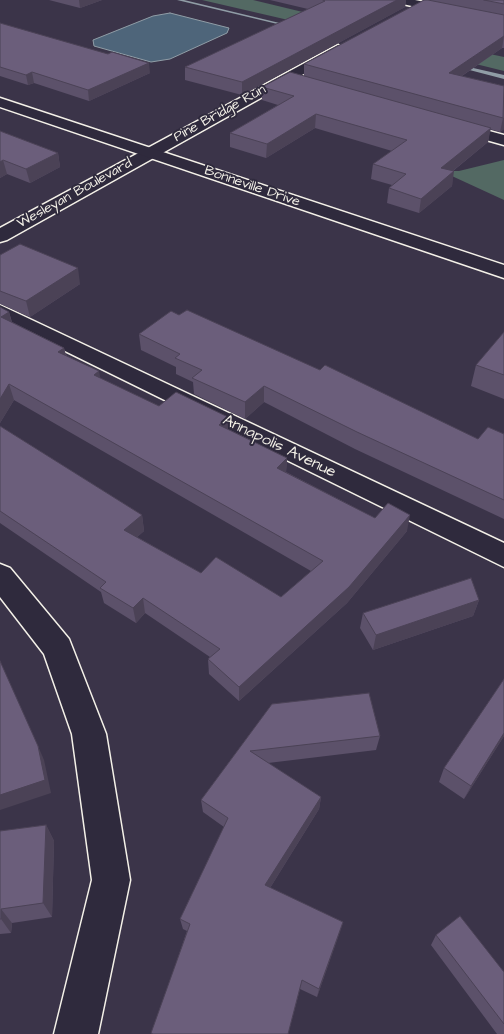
<!DOCTYPE html>
<style>
body{margin:0}
canvas{display:block;background:#3b3449}
</style>
<canvas width="504" height="1034"></canvas>
<script>
const c = document.querySelector('canvas').getContext('2d');
c.lineJoin = 'round';
function fillPath(path, color) {
  c.fillStyle = color;
  c.fill(path, 'evenodd');
}
function toPath(rows) {
  const path = new Path2D();
  for (const r of rows) {
    path.moveTo(r[0], r[1]);
    for (let i = 2; i < r.length; i += 2) path.lineTo(r[i], r[i + 1]);
  }
  return path;
}
function trace(path, color, width, dash) {
  c.strokeStyle = color;
  c.lineWidth = width;
  c.lineCap = dash ? 'butt' : 'round';
  c.setLineDash(dash || []);
  c.stroke(path);
}
function label(font, color, halo, rows, align = 'center') {
  c.font = font + ' "Architects Daughter",sans-serif';
  c.lineWidth = 4;
  c.setLineDash([]);
  c.textBaseline = 'middle';
  c.strokeStyle = halo;
  c.fillStyle = color;
  for (const [text, x, y, turn = 0] of rows) {
    c.save();
    c.translate(x, y);
    c.rotate((+turn || 0) * Math.PI / 180);
    c.textAlign = isNaN(turn) ? turn : align;
    if (halo) c.strokeText(text, 0, 0);
    c.fillText(text, 0, 0);
    c.restore();
  }
}
const green = toPath([
 [202,0,253,0,311,14,297,22],
 [433,42,504,57,504,71,411,48],
 [504,160,504,200,441,171,459,171]
]);
const water = toPath([
 [170,13,229,28,227,33,170,59,151,62,94,46,93,40,153,16,170,13]
]);
const stream = toPath([
 [177,0,184,0,292,26,290,27,177,0],
 [460,65,504,75,504,79,458,67,460,65]
]);
const street = toPath([
 [392,0,415,0,504,18,504,26,398,3,392,0],
 [338,45,345,49,343,52,7,240,0,242,0,228,338,45],
 [452,121,504,135,504,145,447,129,444,126,452,121],
 [0,305,504,543,504,567,0,319,0,305],
 [0,564,10,568,69,639,106,734,130,880,98,1034,54,1034,92,880,72,734,44,654,0,597,0,564]
]);
const secondary = toPath([
 [0,98,504,265,504,278,0,107,0,98]
]);
const wall = toPath([
 [49,0,102,0,80,8],
 [270,0,406,0,405,7,242,95,185,80,185,67,308,9],
 [424,0,504,0,504,48,502,48,462,76,504,86,504,129,500,132,490,129,488,142,453,171,452,186,419,213,387,203,389,188,392,185,371,179,373,164,392,151,315,128,266,158,230,147,230,133,278,105,262,100,262,87,304,76,304,64],
 [0,23,150,73,89,101,34,83,28,85,0,76],
 [0,131,58,153,60,167,30,183,7,174,0,178],
 [0,255,80,284,30,317,0,304],
 [0,307,9,312,12,322,64,348,66,355,100,378,159,406,228,417,228,429,287,458,286,472,375,518,407,531,347,603,239,701,209,674,208,659,210,657,145,613,136,623,104,603,101,592,0,523,0,426,142,515,144,531,137,537,201,573,281,597,311,571,14,400,0,423],
 [179,315,320,370,478,439,504,434,504,519,355,449,264,402,245,419,194,394,193,382,176,374,176,367,141,350,139,334],
 [504,332,504,399,471,386,476,365],
 [479,600,473,616,373,650,360,628,363,613],
 [504,679,504,736,464,799,439,782,444,768],
 [272,704,380,736,376,750,268,763,321,797,319,809,270,888,343,922,317,997,300,989,288,1034,152,1034,187,931,183,929,180,919,224,827,203,812,201,800],
 [46,825,54,841,52,917,12,923,11,933,0,934,0,831],
 [436,935,504,972,504,1034,497,1034,431,945]
]);
const shadedWall = toPath([
 [79,0,102,0,80,8],
 [397,0,406,0,405,7,242,95,242,82],
 [504,36,502,48,447,86,449,73],
 [149,63,150,73,89,101,88,90],
 [32,72,34,83,28,85,26,75],
 [316,114,315,128,266,158,267,144],
 [503,118,504,118,504,129,500,132],
 [491,128,488,142,439,182,441,168],
 [58,153,60,167,30,183,26,169],
 [3,160,7,174,0,178,0,162],
 [454,171,452,186,419,213,421,199],
 [78,268,80,284,30,317,26,301],
 [9,312,13,328,1,317],
 [64,348,67,364,58,352],
 [99,371,102,387,94,375],
 [9,384,14,400,0,423,0,399],
 [264,386,264,402,245,419,245,402],
 [228,417,228,433,219,425],
 [287,458,286,474,277,468],
 [142,515,144,531,127,546,124,530],
 [410,515,407,531,347,603,239,701,239,687],
 [143,598,145,613,136,623,133,608],
 [479,600,473,616,373,650,376,635],
 [504,733,504,736,464,799,471,786],
 [38,746,44,760,51,793,0,810,0,795],
 [321,797,319,809,265,896,265,885],
 [46,825,54,841,52,917,43,903],
 [1,909,12,923,11,933,1,919],
 [343,922,340,932,317,997,319,989]
]);
const building = toPath([
 [323,0,397,0,242,82,185,67,325,1,323,0],
 [424,0,428,0,504,15,504,36,449,73,504,86,503,118,304,64,424,0],
 [484,0,504,0,504,4,484,0],
 [0,23,108,54,112,52,149,63,88,90,32,72,26,75,0,67,0,23],
 [290,72,491,128,441,168,454,171,421,199,389,188,406,174,373,164,407,140,316,114,267,144,230,133,294,96,262,87,290,72],
 [0,131,58,153,26,169,3,160,0,162,0,131],
 [20,244,78,268,26,301,0,291,0,255,20,244],
 [0,307,9,312,1,317,64,348,58,352,99,371,94,375,159,406,176,392,228,417,219,425,287,458,277,468,375,518,388,503,410,515,349,587,239,687,208,659,220,649,143,598,133,608,100,588,106,582,0,511,0,426,142,515,124,530,201,573,216,557,281,597,323,561,9,384,0,399,0,307],
 [187,310,320,370,325,365,478,439,488,427,504,434,504,500,357,432,264,386,245,402,192,378,202,370,175,358,180,354,139,334,171,311,179,315,187,310],
 [504,332,504,375,476,365,504,332],
 [471,578,479,600,376,635,363,613,471,578],
 [0,661,38,746,45,780,0,795,0,661],
 [504,679,504,733,471,786,444,768,504,679],
 [369,693,380,736,250,751,321,797,265,885,343,922,319,989,302,980,288,1034,153,1034,151,1033,190,924,180,919,228,818,201,800,272,704,369,693],
 [46,825,43,903,1,909,1,919,0,919,0,831,46,825],
 [460,916,504,972,504,1024,436,935,460,916]
]);
const farStreetnames = [
 ["Pine Bridge Run",220,114,-29],
 ["Bonneville Drive",252,187,19],
 ["Wesleyan Boulevard",75,194,-29]
];
const streetNames = [
 ["Annapolis Avenue",279,447,26]
];
fillPath(green, '#536963');
fillPath(water, '#4e657a');
trace(water, '#909da6', 1);
fillPath(stream, '#909da6');
trace(street, '#f4f1e8', 3);
trace(secondary, '#f4f1e8', 3);
fillPath(street, '#2f2a3d');
fillPath(secondary, '#2f2a3d');
fillPath(wall, '#5c516a');
fillPath(shadedWall, '#4b4256');
fillPath(building, '#6b5e7b');
trace(building, '#4b4256', 1);
label('14px', '#f4f1e8', '#2f2a3d', farStreetnames);
label('16px', '#f4f1e8', '#2f2a3d', streetNames);
</script>
